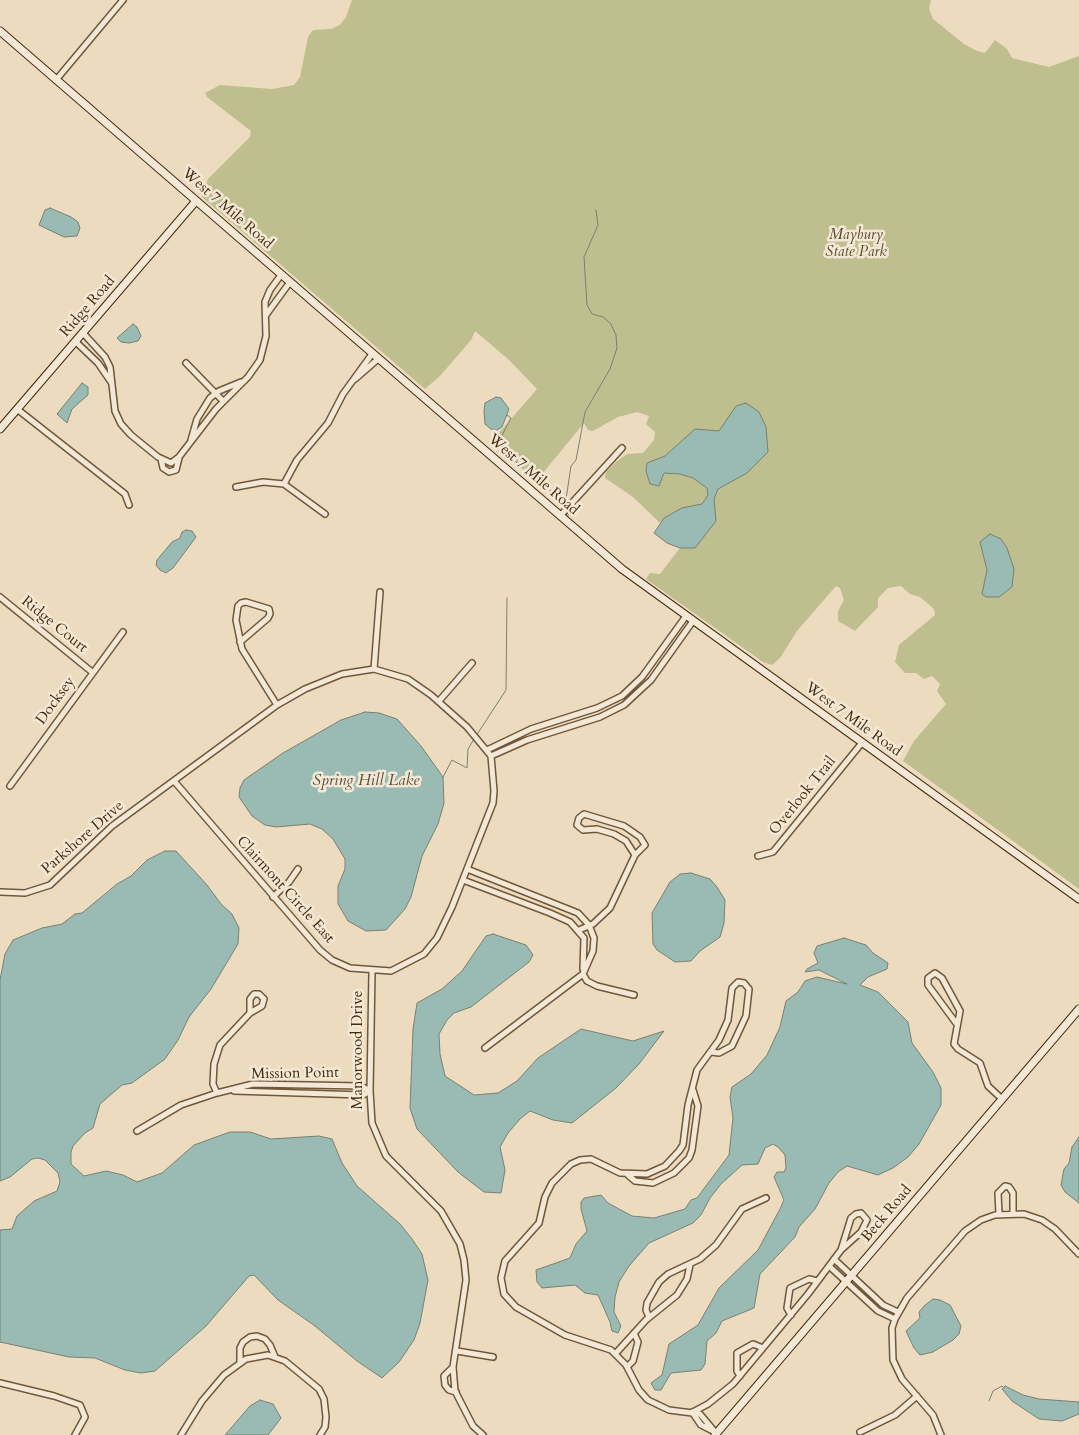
<!DOCTYPE html>
<style>
body{margin:0}
canvas{display:block;background:#eddbc0}
</style>
<canvas width="1079" height="1435"></canvas>
<script>
const c = document.querySelector('canvas').getContext('2d');
c.lineJoin = 'round';
function fillPath(path, color) {
  c.fillStyle = color;
  c.fill(path, 'evenodd');
}
function toPath(rows) {
  const path = new Path2D();
  for (const r of rows) {
    path.moveTo(r[0], r[1]);
    for (let i = 2; i < r.length; i += 2) path.lineTo(r[i], r[i + 1]);
  }
  return path;
}
function trace(path, color, width, dash) {
  c.strokeStyle = color;
  c.lineWidth = width;
  c.lineCap = dash ? 'butt' : 'round';
  c.setLineDash(dash || []);
  c.stroke(path);
}
function label(font, color, halo, rows, align = 'center') {
  c.font = font + ' Cardo,serif';
  c.lineWidth = 5;
  c.setLineDash([]);
  c.textBaseline = 'middle';
  c.strokeStyle = halo;
  c.fillStyle = color;
  for (const [text, x, y, turn = 0] of rows) {
    c.save();
    c.translate(x, y);
    c.rotate((+turn || 0) * Math.PI / 180);
    c.textAlign = isNaN(turn) ? turn : align;
    if (halo) c.strokeText(text, 0, 0);
    c.fillText(text, 0, 0);
    c.restore();
  }
}
const green = toPath([
 [352,0,931,0,929,9,933,19,964,44,977,51,985,53,995,40,1007,49,1012,58,1049,67,1079,56,1079,889,903,761,914,741,946,704,937,691,940,684,932,676,924,679,916,673,905,673,895,662,899,645,935,615,934,609,920,597,910,594,901,586,888,588,878,598,878,607,855,631,838,621,838,611,844,600,840,588,836,586,797,631,780,658,772,665,763,662,646,579,650,573,660,574,680,548,693,548,664,518,660,523,633,497,605,478,606,472,616,462,627,454,643,453,654,440,655,432,646,424,649,416,637,412,618,417,593,431,588,430,584,423,538,479,491,442,537,389,508,359,475,331,471,340,440,376,425,389,202,197,208,179,250,137,251,131,207,97,205,93,220,85,272,89,294,85,300,77,308,37,313,30,331,29,340,25,346,17]
]);
const water = toPath([
 [50,208,71,217,78,222,80,228,77,236,64,237,39,225,45,210,50,208],
 [133,324,137,327,141,336,138,341,129,343,121,342,117,338,133,324],
 [82,383,88,387,88,395,72,409,67,423,57,414,82,383],
 [496,397,501,398,509,409,502,427,497,430,491,429,485,424,484,411,485,403,496,397],
 [746,403,759,412,766,427,768,452,747,473,718,489,714,499,716,521,695,548,680,548,667,543,654,533,664,518,682,508,702,504,708,495,707,488,693,478,680,474,664,473,659,486,650,484,646,471,647,463,665,456,695,429,719,431,736,406,746,403],
 [186,530,192,531,196,537,173,568,166,573,160,570,156,565,157,560,172,542,180,538,182,532,186,530],
 [990,534,1001,539,1007,548,1014,569,1012,587,999,597,986,597,982,594,987,570,980,542,990,534],
 [365,712,379,713,397,719,421,746,443,777,444,803,438,824,422,856,411,897,405,909,386,930,366,931,348,921,338,904,338,886,345,869,345,859,333,839,322,829,310,824,276,827,265,825,252,816,239,797,240,788,244,780,283,753,341,720,365,712],
 [165,851,176,851,207,885,221,904,232,914,239,928,238,944,211,989,189,1017,178,1040,165,1059,132,1083,122,1085,100,1104,93,1128,85,1133,73,1146,71,1152,71,1164,84,1176,106,1171,123,1175,137,1182,162,1173,194,1145,230,1132,250,1132,271,1139,319,1136,332,1139,342,1163,357,1186,400,1224,412,1239,422,1254,428,1280,420,1323,414,1340,399,1362,382,1378,357,1361,315,1326,278,1300,254,1275,249,1276,206,1326,155,1371,141,1373,125,1370,95,1358,69,1357,0,1342,0,1230,12,1229,17,1216,34,1201,57,1191,60,1182,58,1173,45,1160,38,1158,32,1159,10,1177,0,1181,0,980,5,954,13,940,42,928,62,924,75,914,82,913,117,884,131,876,147,860,165,851],
 [691,873,710,879,717,887,725,900,724,923,720,937,700,951,691,961,675,962,657,950,653,944,652,913,670,882,680,874,691,873],
 [493,934,526,945,533,955,529,962,471,1007,454,1013,447,1020,439,1034,440,1054,445,1076,474,1095,498,1093,517,1081,538,1058,581,1029,633,1041,664,1031,639,1064,616,1088,572,1123,553,1120,530,1111,520,1119,508,1133,500,1147,505,1170,501,1193,484,1192,458,1172,417,1129,410,1108,413,1029,417,1003,442,989,462,971,486,936,493,934],
 [844,938,866,945,873,953,888,963,887,969,868,977,860,985,878,992,908,1022,912,1043,933,1072,941,1088,941,1105,919,1144,908,1157,893,1168,878,1175,847,1166,838,1172,829,1183,815,1209,799,1227,795,1237,760,1274,754,1308,722,1321,716,1333,707,1341,705,1364,701,1370,671,1373,661,1390,655,1390,651,1383,662,1375,669,1344,698,1325,719,1288,758,1250,780,1209,784,1200,774,1177,777,1172,784,1172,786,1168,785,1155,778,1147,773,1144,765,1148,758,1164,742,1165,721,1184,710,1198,701,1215,693,1223,649,1243,629,1266,619,1282,615,1297,614,1312,621,1326,618,1333,612,1331,610,1322,598,1295,585,1293,575,1285,542,1288,537,1282,536,1270,570,1258,576,1244,587,1231,581,1209,581,1202,584,1198,601,1195,608,1203,632,1216,654,1218,685,1209,691,1200,697,1198,729,1155,733,1118,730,1097,732,1087,751,1074,767,1055,780,1027,786,1001,798,992,805,981,817,977,847,984,819,970,805,972,807,969,818,963,814,953,817,946,844,938],
 [1079,1137,1079,1203,1065,1192,1061,1185,1064,1169,1069,1163,1072,1147,1079,1137],
 [933,1299,940,1300,950,1305,961,1326,959,1334,953,1340,933,1352,920,1355,914,1348,906,1331,920,1318,919,1312,924,1306,933,1299],
 [1005,1386,1023,1395,1039,1399,1079,1402,1079,1414,1062,1421,1039,1419,1012,1401,1002,1389,1005,1386],
 [260,1400,273,1404,281,1418,268,1435,225,1435,250,1406,260,1400]
]);
const stream = toPath([
 [507,415,511,418,499,441,500,447,531,476,565,502],
 [565,506,571,466,576,460,585,412,610,369,617,348,616,335,611,324,603,317,592,314,587,305,584,257,598,225,596,210],
 [568,517,568,512],
 [476,736,506,690,507,598],
 [443,777,452,760,467,768,468,749,474,739],
 [989,1401,993,1391,1002,1386,1004,1388]
]);
const street = toPath([
 [56,80,123,0],
 [266,315,290,282],
 [83,333,105,357,110,367,115,411,121,424,131,435,158,457,171,463,179,457,216,409,248,377,260,360,266,336,265,302,270,290,281,275],
 [76,342,98,363,111,382],
 [186,363,223,401],
 [355,379,378,359],
 [17,409,125,494,129,505],
 [191,440,197,419,210,398,219,391,241,382],
 [161,459,163,468,169,472,176,470,179,458],
 [284,484,297,460,328,423,343,394,372,354],
 [236,487,263,482,284,484,325,514],
 [560,516,622,448],
 [0,597,92,672],
 [240,642,268,618,270,614,269,609,246,602,241,603,238,606,236,620,242,649,277,705],
 [374,669,380,592],
 [439,701,472,663],
 [487,750,531,729,597,708,622,696,642,677,686,616],
 [491,756,527,740,600,717,624,705,651,680,693,621],
 [174,781,320,950,332,960,350,968,391,971,424,954,437,938,452,907,493,803,494,791,491,756],
 [10,786,123,632],
 [758,856,773,852,861,744],
 [467,869,578,913,589,925,594,938,593,951,583,974,485,1048],
 [463,880,550,913,570,922,584,938,583,969],
 [0,892,25,893,50,885,112,826,277,705,305,689,342,674,374,669,408,679,431,695,467,727,491,756],
 [273,897,289,882,298,869],
 [579,930,593,924,610,908,635,855,645,845,640,837,624,826,584,814,579,818,577,825,583,830,597,829,614,834,626,841,635,855],
 [372,971,370,1091,372,1123,386,1156,441,1211,460,1244,464,1260,466,1280,453,1367,455,1391,473,1426,483,1435],
 [583,974,587,981,597,986,634,995],
 [956,1023,928,985,928,978,935,973,942,978,960,1011,954,1044,958,1049,980,1063,988,1086,1002,1099],
 [711,1052,719,1053,732,1046,746,1016,749,989,744,983,738,982,732,988,728,1020,719,1040,697,1070,688,1105,683,1145,679,1151,665,1166,647,1174,620,1173,591,1159,580,1160,571,1164,552,1183,545,1197,539,1223,505,1261,501,1278,504,1294,516,1307,565,1335,611,1350,626,1365,639,1390,648,1400,669,1410,700,1414,716,1433],
 [234,1091,363,1095,370,1091],
 [217,1093,213,1084,214,1064,220,1045,250,1013,262,1006,264,999,259,994,254,994,250,999,250,1013],
 [137,1131,181,1105,217,1093,253,1084,361,1086,370,1091],
 [628,1175,635,1181,653,1183,674,1173,689,1158,692,1150,698,1106,693,1090],
 [999,1214,998,1193,1005,1186,1009,1187,1013,1193,1013,1213],
 [834,1259,883,1305,898,1312],
 [829,1266,878,1311,895,1319],
 [791,1315,787,1308,790,1288,809,1279,817,1281],
 [649,1317,646,1310,647,1303,659,1282,668,1274,700,1259,716,1245,742,1209,766,1198],
 [457,1351,493,1357],
 [616,1353,646,1320,677,1295,687,1279,690,1265],
 [240,1362,240,1348,243,1342,250,1337,257,1336,265,1339,270,1345,275,1357],
 [453,1367,444,1376,445,1385,449,1390,456,1392],
 [627,1367,633,1361,638,1342,634,1333],
 [740,1376,737,1371,737,1353,753,1344,763,1348],
 [0,1383,54,1396,80,1405,85,1417,75,1435],
 [692,1412,701,1425,715,1432],
 [693,1412,708,1404,733,1384,808,1294,841,1250,861,1232,867,1220,861,1213,856,1214,851,1218,841,1250],
 [860,1432,895,1415,917,1396],
 [181,1435,202,1401,224,1375,246,1359,268,1355,285,1361,319,1389,324,1399,326,1417,325,1427,320,1435],
 [941,1435,933,1415,902,1379,893,1360,892,1328,895,1319,907,1298,965,1231,981,1220,995,1215,1024,1214,1042,1220,1055,1229,1079,1254]
]);
const secondary = toPath([
 [0,31,622,569,1079,899],
 [0,429,196,201],
 [715,1435,1079,1009]
]);
const streetNames = [
 ["West 7 Mile Road",227,209,41],
 ["Ridge Road",88,307,-49],
 ["West 7 Mile Road",533,475,41],
 ["Ridge Court",54,625,39],
 ["Docksey",56,701,-54],
 ["West 7 Mile Road",853,720,36],
 ["Overlook Trail",803,796,-51],
 ["Parkshore Drive",83,838,-41],
 ["Clairmont Circle East",285,890,48],
 ["Manorwood Drive",359,1050,-90],
 ["Mission Point",295,1074,-1],
 ["Beck Road",887,1214,-50]
];
const parkNames = [
 ["Maybury",856,236],
 ["State Park",856,253]
];
const waterNames = [
 ["Spring Hill Lake",366,781]
];
fillPath(green, '#bebe8e');
fillPath(water, '#99bbb4');
trace(water, '#788171', 1);
trace(stream, '#788171', 1);
trace(street, '#70573a', 8);
trace(secondary, '#462b0d', 9);
trace(street, '#f3e8d6', 5);
trace(secondary, '#f3e8d6', 7);
label('15px', '#462b0d', '#f3e8d6', streetNames);
label('italic 15px', '#5e4827', '#f3e8d6', parkNames);
label('italic 16px', '#5b4f37', '#f3e8d6', waterNames);
</script>
